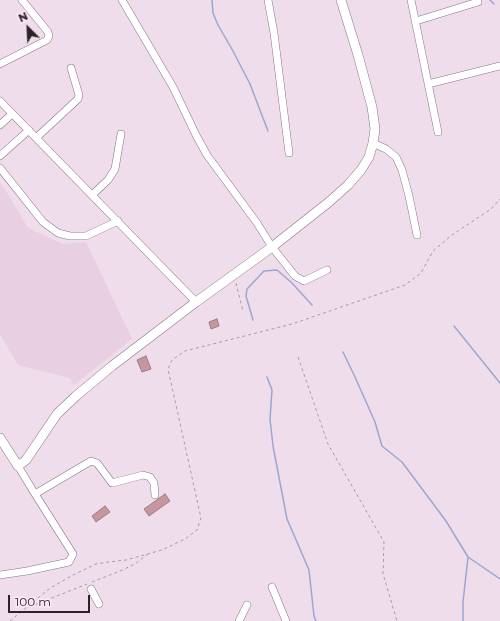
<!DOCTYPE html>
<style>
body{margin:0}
#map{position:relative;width:500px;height:621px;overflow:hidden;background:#f0ddeb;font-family:Montserrat,sans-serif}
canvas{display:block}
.north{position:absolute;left:8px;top:8px;width:40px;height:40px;-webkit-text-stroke:3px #fdeaf8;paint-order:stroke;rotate:336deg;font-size:11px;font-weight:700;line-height:16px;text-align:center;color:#2a2328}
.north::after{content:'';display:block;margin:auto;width:14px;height:18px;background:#2a2328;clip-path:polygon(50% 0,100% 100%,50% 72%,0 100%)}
.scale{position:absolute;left:8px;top:595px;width:82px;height:18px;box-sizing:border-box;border:2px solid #2a2328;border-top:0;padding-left:5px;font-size:12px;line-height:14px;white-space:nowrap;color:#2a2328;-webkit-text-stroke:3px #fdeaf8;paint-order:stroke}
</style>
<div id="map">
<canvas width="500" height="621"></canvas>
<div class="north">N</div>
<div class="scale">100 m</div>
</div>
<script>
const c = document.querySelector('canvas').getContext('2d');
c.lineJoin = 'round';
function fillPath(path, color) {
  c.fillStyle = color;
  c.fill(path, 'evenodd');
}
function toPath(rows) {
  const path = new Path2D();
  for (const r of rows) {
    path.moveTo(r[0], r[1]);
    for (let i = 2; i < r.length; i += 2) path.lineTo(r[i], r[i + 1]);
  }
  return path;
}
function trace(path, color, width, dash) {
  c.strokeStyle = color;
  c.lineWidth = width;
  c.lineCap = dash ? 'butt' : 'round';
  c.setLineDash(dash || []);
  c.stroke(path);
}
const built = toPath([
 [0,182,11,199,28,228,63,244,86,242,132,339,74,385,70,378,18,365,0,334]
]);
const stream = toPath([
 [212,0,213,13,218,25,233,51,250,84,268,131],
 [490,0,494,4],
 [253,320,246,296,247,289,264,271,277,270,292,283,312,305],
 [454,326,500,383],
 [343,352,355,377,375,422,382,446,402,462,446,521,468,557,500,579],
 [267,377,272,390,270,419,273,446,287,519,309,570,314,616,316,621],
 [463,621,463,602,468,557]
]);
const building = toPath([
 [217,319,219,326,211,329,209,322,217,319],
 [146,356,151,369,142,372,137,360,146,356],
 [165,494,170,501,149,516,144,509,165,494],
 [105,506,110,512,96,522,92,516,105,506]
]);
const path = toPath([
 [236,283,243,311],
 [298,357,328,444,384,542,383,574,397,621],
 [92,582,120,571,135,564,148,554],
 [29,607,87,584],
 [10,621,49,589,71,576,96,564,108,562,126,560,162,550,185,539,197,530,201,518,168,369,172,360,185,351,292,324,405,285,421,273,433,251,452,235,491,209,500,199]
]);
const minor = toPath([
 [122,0,173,87,197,137,207,155,257,223,272,247,295,276,304,281,327,270],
 [268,0,274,33,289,153],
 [411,0,438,132],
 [416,21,478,2],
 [0,64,47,40,49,36,48,32,22,0],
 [428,84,500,66],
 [0,101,196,302],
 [0,125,12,114],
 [36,138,78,99,79,95,71,68],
 [373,143,386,149,396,157,402,170,409,196,417,235],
 [0,156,29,130],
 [0,168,43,222,58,233,70,236,86,236,118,221],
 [92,195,108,180,115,169,121,134],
 [35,494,91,461,97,463,112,483,143,475,150,477,154,483,155,495],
 [0,575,27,571,69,562,73,554,35,494,18,466],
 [272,587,286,621],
 [91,589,99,604],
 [239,621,247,605]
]);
const major = toPath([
 [0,438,18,466,26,460,57,414,76,396,112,366,196,302,272,247,329,202,348,185,361,170,369,157,373,143,375,129,372,107,358,55,341,0]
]);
fillPath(built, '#e8cfe1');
trace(stream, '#9ba7d0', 1.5);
fillPath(building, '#c7959e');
trace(building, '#968083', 1);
trace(minor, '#867582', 8);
trace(major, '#867582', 10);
trace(path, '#a899a4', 1, [3, 3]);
trace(minor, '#fff', 7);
trace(major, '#fff', 9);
</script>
